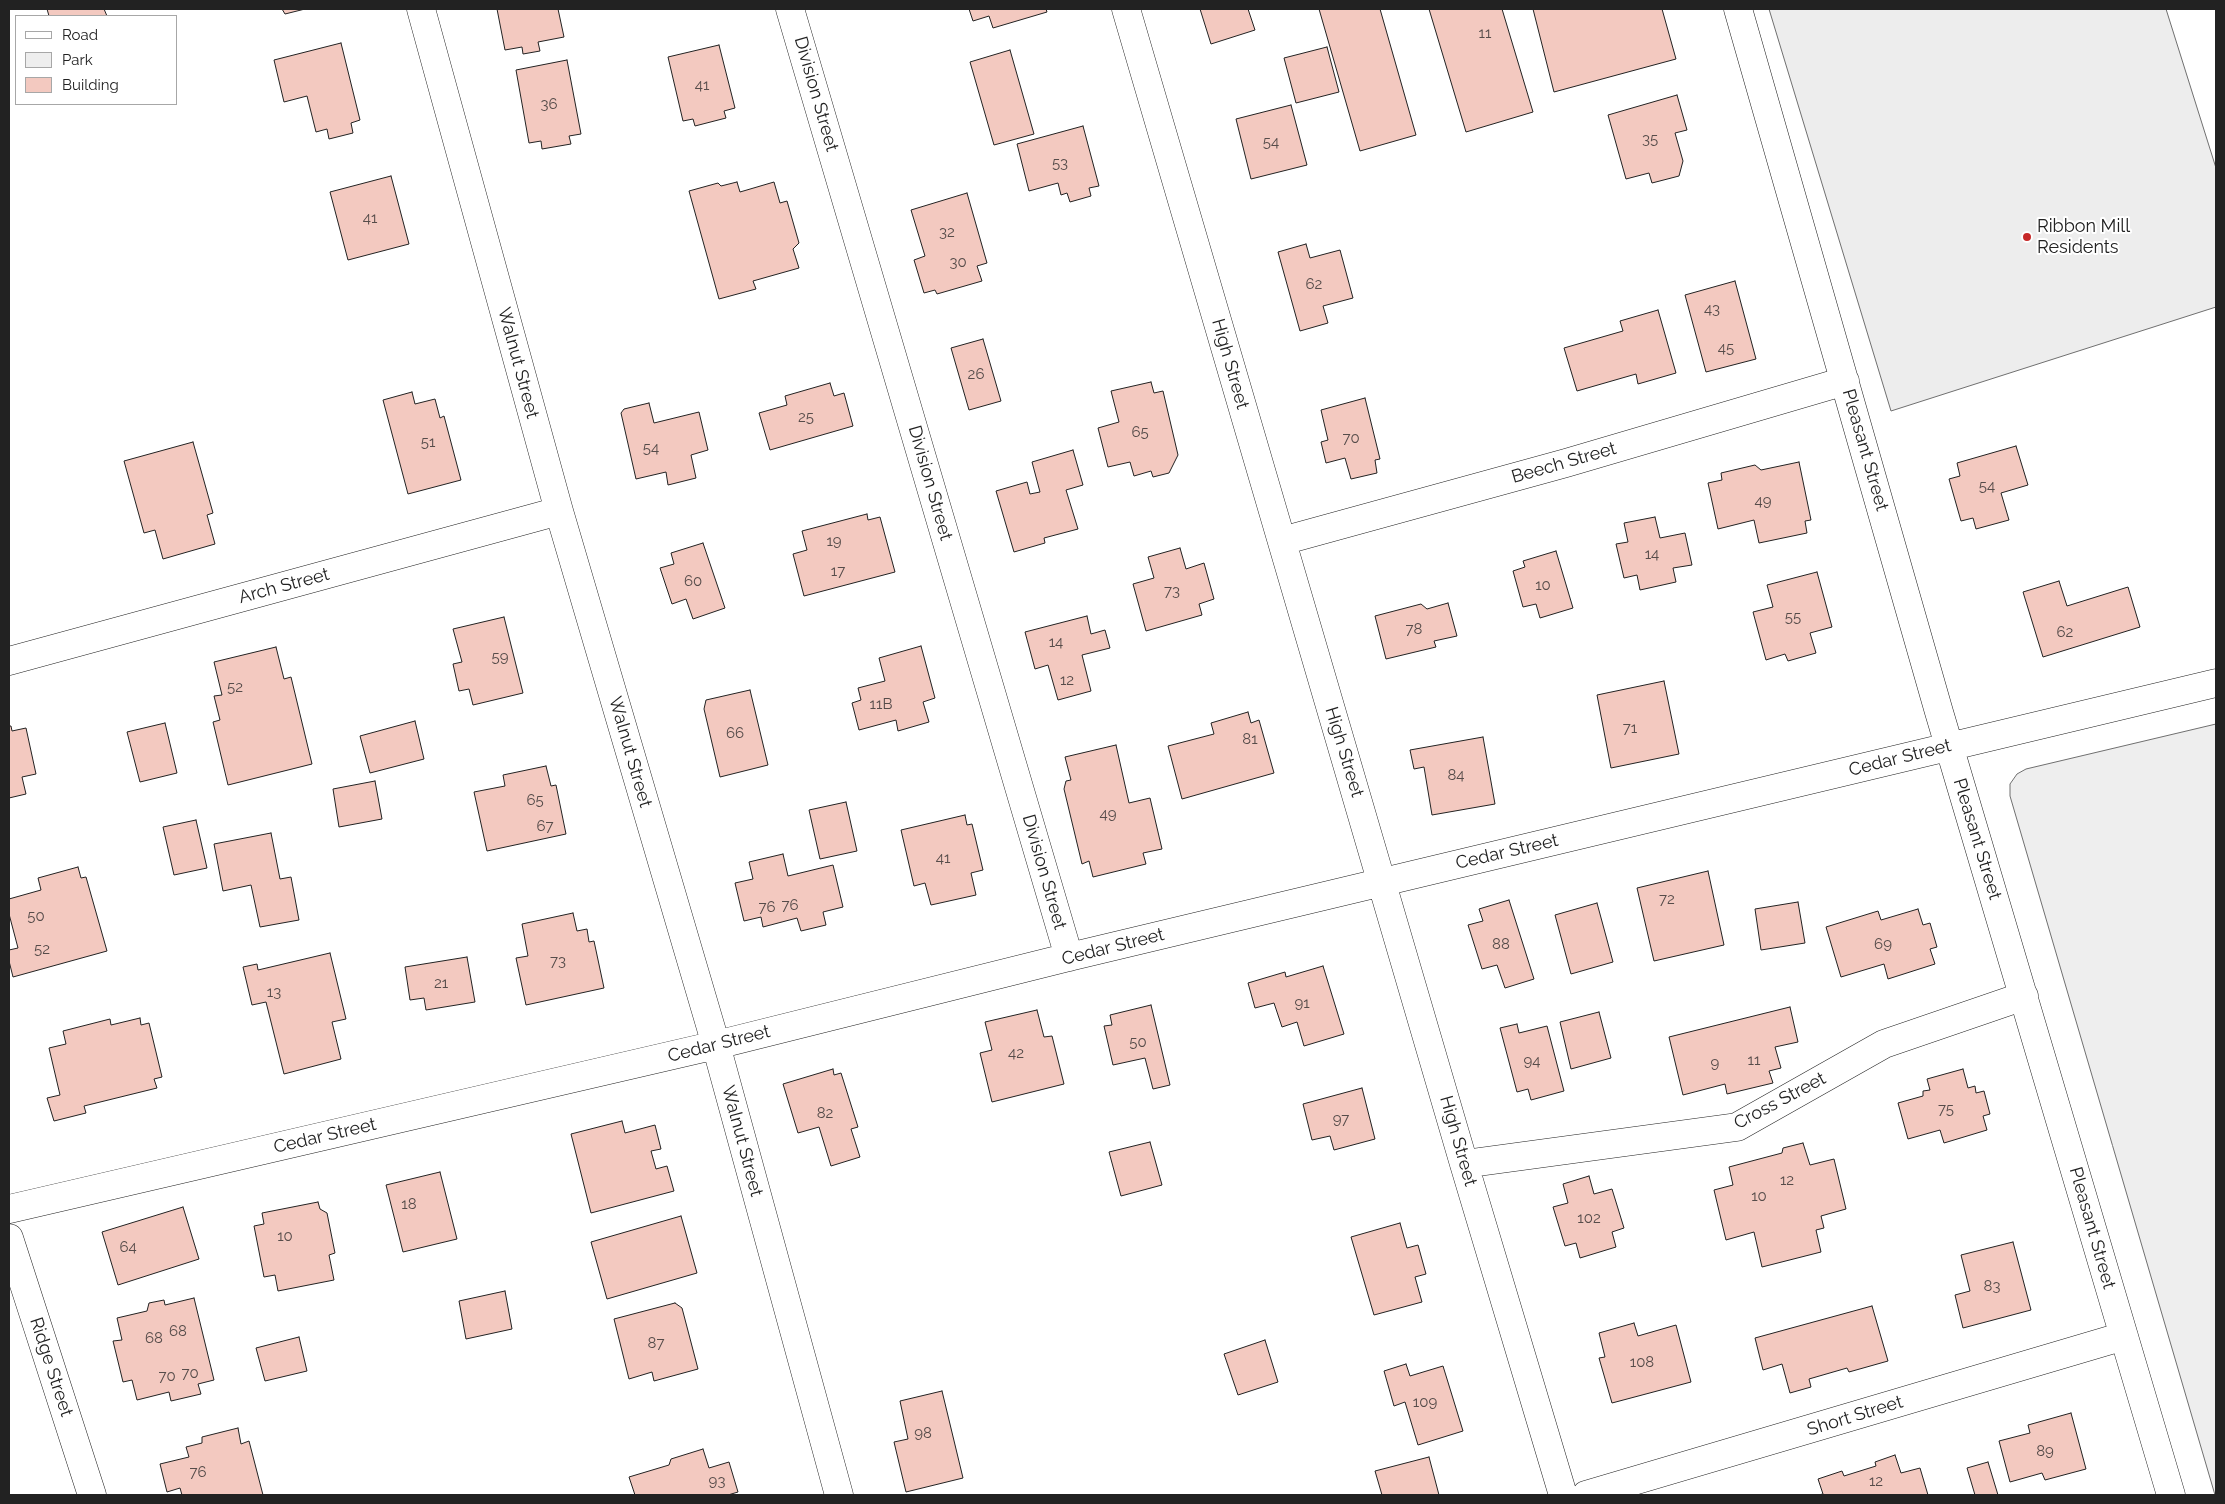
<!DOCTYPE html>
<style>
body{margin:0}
#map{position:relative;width:2225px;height:1504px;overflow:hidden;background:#fff;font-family:Raleway,sans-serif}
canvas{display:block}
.frame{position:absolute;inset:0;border:10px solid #222;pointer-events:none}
.legend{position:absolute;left:15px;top:15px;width:162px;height:90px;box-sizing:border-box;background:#fff;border:1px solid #a7a7a7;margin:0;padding:6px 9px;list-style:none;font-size:15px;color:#222}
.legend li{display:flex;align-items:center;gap:10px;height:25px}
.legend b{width:25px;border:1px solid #a7a7a7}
</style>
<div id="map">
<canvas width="2225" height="1504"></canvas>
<div class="frame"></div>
<ul class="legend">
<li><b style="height:6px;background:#fff"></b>Road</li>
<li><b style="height:14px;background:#eee"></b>Park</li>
<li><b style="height:14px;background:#f3c9c0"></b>Building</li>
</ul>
</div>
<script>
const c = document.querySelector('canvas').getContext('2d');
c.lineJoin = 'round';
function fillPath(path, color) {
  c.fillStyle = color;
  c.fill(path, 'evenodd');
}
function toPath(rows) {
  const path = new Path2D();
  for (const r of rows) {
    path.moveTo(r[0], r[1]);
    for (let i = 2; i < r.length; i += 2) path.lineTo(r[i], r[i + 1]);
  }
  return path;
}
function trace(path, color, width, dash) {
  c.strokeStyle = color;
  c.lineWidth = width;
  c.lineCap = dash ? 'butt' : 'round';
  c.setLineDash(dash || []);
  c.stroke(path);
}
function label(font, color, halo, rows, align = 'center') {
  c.font = font + ' Raleway,sans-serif';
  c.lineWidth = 4;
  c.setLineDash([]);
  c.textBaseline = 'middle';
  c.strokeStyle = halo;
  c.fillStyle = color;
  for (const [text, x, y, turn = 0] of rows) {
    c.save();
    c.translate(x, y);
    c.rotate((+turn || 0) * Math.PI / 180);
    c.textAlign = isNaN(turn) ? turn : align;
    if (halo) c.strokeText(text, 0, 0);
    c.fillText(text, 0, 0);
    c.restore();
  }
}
const green = toPath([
 [2216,724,2216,1495,2215,1495,2010,796,2010,784,2017,774,2026,769,2216,724]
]);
const parking = toPath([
 [1769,9,2166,9,2216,168,2216,307,1891,411,1769,9]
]);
const building = toPath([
 [47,9,104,9,107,16,49,16,47,9],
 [282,9,305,9,285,14,282,9],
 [497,9,558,9,564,37,538,42,540,51,523,54,522,47,505,50,497,9],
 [969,9,1046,9,1047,12,993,28,989,16,973,21,969,9],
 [1200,9,1248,9,1255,30,1211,44,1200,9],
 [1319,9,1380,9,1416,135,1360,151,1319,9],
 [1429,9,1502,9,1533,112,1466,132,1429,9],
 [1533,9,1662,9,1676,59,1554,92,1533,9],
 [341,43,360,120,351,123,353,133,329,139,327,129,316,132,307,96,284,102,274,60,341,43],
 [719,45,735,108,724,111,726,118,695,126,693,119,683,121,668,57,719,45],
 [1327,47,1339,92,1296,103,1284,58,1327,47],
 [1010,50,1034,134,994,145,970,62,1010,50],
 [567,60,581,134,569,136,571,144,542,149,541,141,529,143,516,70,567,60],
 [1677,95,1687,130,1675,133,1683,161,1679,176,1652,183,1649,173,1626,179,1608,115,1677,95],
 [1291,105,1307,165,1251,179,1236,119,1291,105],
 [1083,126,1099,186,1089,188,1091,196,1070,202,1067,193,1061,195,1058,183,1029,191,1017,144,1083,126],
 [391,176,409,244,348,260,330,192,391,176],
 [737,182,740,192,774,182,780,203,787,201,799,243,793,249,799,268,753,281,756,289,719,299,689,191,718,183,721,186,737,182],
 [967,193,987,263,977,266,982,281,937,294,935,290,924,293,914,260,925,256,911,210,967,193],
 [1306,244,1310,258,1340,250,1353,298,1323,306,1328,323,1300,331,1278,252,1306,244],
 [1735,281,1756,359,1706,372,1685,295,1735,281],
 [1658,310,1676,373,1638,384,1636,374,1577,391,1564,348,1623,331,1620,321,1658,310],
 [983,339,1001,401,969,410,951,348,983,339],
 [1151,382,1154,393,1163,391,1178,455,1169,473,1153,477,1151,471,1134,476,1130,462,1108,467,1098,428,1119,422,1111,391,1151,382],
 [830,383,834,396,844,393,853,426,770,450,759,413,787,405,785,396,830,383],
 [412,392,415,404,435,399,440,418,444,416,461,480,408,494,383,400,412,392],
 [1365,398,1380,459,1375,460,1377,473,1351,479,1345,458,1326,463,1321,442,1328,440,1321,410,1365,398],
 [649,403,654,423,699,412,708,450,691,455,696,478,668,485,666,472,636,479,621,413,624,409,649,403],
 [193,442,213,513,207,515,215,544,163,559,155,530,144,533,124,461,193,442],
 [2016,446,2028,485,2001,493,2009,520,1976,529,1973,518,1961,521,1949,479,1960,476,1957,463,2016,446],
 [1073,450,1083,485,1066,490,1078,529,1044,538,1045,543,1014,552,996,491,1027,482,1030,494,1040,492,1032,462,1073,450],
 [1799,462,1811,520,1805,521,1807,533,1759,543,1754,520,1718,529,1708,483,1722,480,1721,473,1755,465,1761,470,1799,462],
 [867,514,868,520,880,517,895,572,804,596,793,554,807,550,802,531,867,514],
 [1655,517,1660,538,1685,533,1692,565,1673,568,1676,582,1640,590,1637,575,1624,578,1616,544,1628,542,1624,523,1655,517],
 [703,543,725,608,693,619,686,599,672,604,660,568,674,564,671,553,703,543],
 [1180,548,1186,569,1204,563,1214,599,1199,604,1202,615,1146,631,1133,584,1154,578,1148,557,1180,548],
 [1556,551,1573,608,1540,618,1536,604,1523,607,1513,571,1525,567,1523,561,1556,551],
 [1817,572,1832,627,1810,633,1816,653,1788,661,1785,654,1766,660,1753,612,1773,607,1767,585,1817,572],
 [2059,581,2067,606,2128,587,2140,627,2043,657,2023,592,2059,581],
 [1448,603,1457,636,1434,641,1436,647,1386,659,1375,616,1421,604,1427,609,1448,603],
 [1087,616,1091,634,1105,630,1110,648,1082,655,1091,691,1058,700,1048,665,1035,669,1025,632,1087,616],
 [504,617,523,693,473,705,469,689,459,691,453,664,462,662,453,629,504,617],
 [921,646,935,698,923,702,929,722,898,731,896,720,859,730,852,703,861,700,858,688,885,681,879,658,921,646],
 [276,647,284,679,291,677,312,764,228,785,213,722,220,720,214,696,222,695,214,662,276,647],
 [1664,681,1679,754,1611,768,1597,695,1664,681],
 [750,690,768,765,720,777,704,709,706,700,750,690],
 [1248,712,1251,723,1259,720,1274,773,1182,799,1168,746,1214,734,1211,723,1248,712],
 [415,721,424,759,370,773,360,736,415,721],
 [165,723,177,773,140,782,127,732,165,723],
 [9,726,11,726,12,731,26,728,36,774,22,777,26,794,9,798,9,726],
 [1483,737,1495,804,1432,815,1424,767,1414,769,1410,750,1483,737],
 [1116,745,1129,803,1150,798,1162,849,1143,853,1146,864,1093,877,1089,861,1082,864,1064,789,1066,781,1071,780,1065,757,1116,745],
 [546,766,551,786,556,785,566,834,487,851,474,792,505,786,503,775,546,766],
 [375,781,382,819,339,827,333,789,375,781],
 [846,802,857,851,820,859,809,810,846,802],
 [965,815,967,825,972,824,983,870,971,873,976,895,931,905,925,883,914,886,901,830,965,815],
 [196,820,207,868,174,875,163,827,196,820],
 [271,833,280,879,291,877,299,920,260,927,251,885,223,891,214,844,271,833],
 [783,854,788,876,833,865,843,907,823,912,826,925,801,931,797,918,763,927,761,917,744,921,735,883,753,879,749,862,783,854],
 [78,867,81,878,86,877,107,951,13,977,9,961,9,950,18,948,9,914,9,899,41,890,38,878,78,867],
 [1708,871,1724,945,1654,961,1637,888,1708,871],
 [1509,900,1534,979,1505,988,1497,965,1482,969,1468,925,1483,921,1479,909,1509,900],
 [1798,902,1805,943,1761,950,1755,909,1798,902],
 [1597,903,1613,962,1571,974,1555,915,1597,903],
 [1918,909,1923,925,1930,923,1937,947,1930,949,1935,964,1888,979,1884,964,1841,977,1826,927,1878,911,1881,920,1918,909],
 [573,913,577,931,587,929,589,942,594,941,604,988,526,1005,516,958,528,956,522,924,573,913],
 [330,953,346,1019,332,1022,341,1059,284,1074,266,1002,252,1005,243,967,257,964,258,970,330,953],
 [467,957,475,1002,426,1010,424,998,410,1000,405,967,467,957],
 [1323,966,1344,1034,1304,1046,1297,1022,1282,1027,1274,1003,1255,1008,1248,983,1285,972,1286,977,1323,966],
 [1151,1005,1170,1085,1153,1089,1145,1058,1113,1065,1104,1026,1112,1025,1110,1015,1151,1005],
 [1790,1007,1798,1042,1775,1047,1781,1068,1769,1071,1773,1083,1727,1094,1725,1084,1683,1095,1669,1037,1790,1007],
 [1037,1010,1044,1037,1052,1036,1064,1084,992,1102,980,1053,992,1050,985,1022,1037,1010],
 [1599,1012,1611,1058,1571,1069,1560,1022,1599,1012],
 [140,1018,141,1025,149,1023,162,1077,154,1079,157,1088,84,1106,86,1113,54,1121,47,1098,60,1095,49,1048,66,1044,63,1031,110,1019,111,1025,140,1018],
 [1517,1024,1519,1033,1547,1026,1564,1091,1531,1100,1528,1089,1517,1092,1500,1028,1517,1024],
 [833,1069,834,1075,841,1073,858,1127,851,1129,860,1157,831,1166,819,1127,798,1133,783,1084,833,1069],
 [1963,1069,1968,1088,1975,1086,1976,1093,1984,1091,1990,1114,1983,1116,1987,1130,1944,1143,1940,1130,1908,1139,1898,1103,1923,1096,1923,1091,1930,1090,1927,1079,1963,1069],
 [1362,1088,1375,1139,1334,1150,1330,1136,1312,1140,1303,1104,1362,1088],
 [622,1121,625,1133,655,1125,661,1149,651,1151,656,1169,667,1166,674,1191,591,1213,571,1134,622,1121],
 [1150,1142,1162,1185,1121,1196,1109,1152,1150,1142],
 [1803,1143,1810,1165,1834,1159,1846,1209,1821,1216,1824,1228,1816,1230,1821,1252,1762,1267,1754,1232,1726,1240,1714,1190,1733,1185,1729,1167,1782,1153,1783,1148,1803,1143],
 [440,1172,457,1239,403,1252,386,1185,440,1172],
 [1589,1176,1594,1194,1612,1189,1624,1228,1612,1232,1616,1247,1580,1258,1576,1243,1565,1246,1553,1207,1568,1203,1563,1184,1589,1176],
 [318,1202,320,1209,327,1213,335,1253,329,1255,334,1280,278,1291,275,1275,264,1277,254,1226,264,1224,262,1213,318,1202],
 [183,1207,199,1259,118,1285,102,1232,183,1207],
 [681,1216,697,1273,607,1299,591,1242,681,1216],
 [1400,1223,1407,1248,1418,1245,1426,1274,1415,1277,1422,1302,1374,1315,1351,1237,1400,1223],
 [2013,1242,2031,1310,1963,1328,1955,1295,1970,1291,1961,1255,2013,1242],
 [505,1291,512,1329,466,1339,459,1301,505,1291],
 [194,1298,214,1380,198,1384,201,1394,171,1401,169,1392,137,1400,132,1380,123,1382,113,1341,122,1340,117,1318,147,1311,149,1303,164,1300,165,1305,194,1298],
 [675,1303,682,1308,698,1369,654,1381,652,1372,629,1379,614,1319,675,1303],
 [1872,1306,1888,1361,1849,1372,1847,1368,1809,1379,1811,1387,1790,1393,1782,1364,1763,1370,1755,1338,1872,1306],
 [1634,1323,1638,1336,1676,1325,1691,1382,1612,1403,1599,1358,1605,1357,1599,1333,1634,1323],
 [299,1337,307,1371,265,1381,256,1348,299,1337],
 [1265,1340,1278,1382,1238,1395,1224,1354,1265,1340],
 [1406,1364,1410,1376,1443,1366,1463,1431,1418,1445,1405,1402,1394,1406,1384,1371,1406,1364],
 [942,1391,963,1478,906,1492,894,1442,908,1439,900,1401,942,1391],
 [2071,1413,2086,1469,2045,1480,2042,1473,2010,1482,1999,1441,2030,1433,2028,1425,2071,1413],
 [238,1428,241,1444,249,1441,263,1495,182,1495,180,1488,167,1492,160,1464,189,1457,186,1447,202,1443,202,1437,238,1428],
 [703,1449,709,1468,729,1462,738,1492,728,1495,635,1495,629,1477,669,1465,671,1459,703,1449],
 [1895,1455,1901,1473,1920,1468,1928,1495,1818,1495,1823,1494,1818,1479,1842,1471,1844,1476,1876,1466,1875,1462,1895,1455],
 [1429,1457,1439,1495,1382,1495,1375,1471,1429,1457],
 [1988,1462,1998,1495,1975,1495,1967,1468,1988,1462]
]);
const minor = toPath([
 [421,9,559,511,716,1045,839,1495],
 [790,9,1069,957],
 [1126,9,1464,1164,1563,1495],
 [1738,9,1939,712,2171,1495],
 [1282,541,1566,463,1845,381],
 [9,661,559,511],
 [1464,1164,1737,1127,1884,1044,2024,996],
 [9,1209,716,1045,1069,957,2216,683],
 [9,1238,92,1495],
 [1586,1495,2124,1336]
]);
const markers = [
 [2027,237,5,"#c62828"]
];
const numberNames = [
 ["11",1485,33],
 ["41",702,85],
 ["36",549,104],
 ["35",1650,139],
 ["54",1271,142],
 ["53",1060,163],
 ["41",370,218],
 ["32",947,232],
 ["30",958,262],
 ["62",1314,284],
 ["43",1712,309],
 ["45",1726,348],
 ["26",976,374],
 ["25",806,417],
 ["65",1140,432],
 ["70",1351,438],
 ["51",428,442],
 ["54",651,448],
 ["54",1987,486],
 ["49",1763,501],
 ["19",834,541],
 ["14",1652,554],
 ["17",838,571],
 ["60",693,581],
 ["10",1543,585],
 ["73",1172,591],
 ["55",1793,617],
 ["78",1414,629],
 ["62",2065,632],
 ["14",1056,642],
 ["59",500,657],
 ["12",1067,680],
 ["52",235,687],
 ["11B",881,704],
 ["71",1630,728],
 ["66",735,733],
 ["81",1250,739],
 ["84",1456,775],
 ["65",535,800],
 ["49",1108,814],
 ["67",545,826],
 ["41",943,858],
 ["72",1667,899],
 ["76",790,905],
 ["76",767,907],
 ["50",36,916],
 ["88",1501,944],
 ["69",1883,944],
 ["52",42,949],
 ["73",558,961],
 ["21",441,983],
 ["13",274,992],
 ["91",1302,1003],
 ["50",1138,1042],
 ["42",1016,1053],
 ["11",1754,1060],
 ["94",1532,1061],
 ["9",1715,1063],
 ["75",1946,1109],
 ["82",825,1113],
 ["97",1341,1119],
 ["12",1787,1180],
 ["10",1759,1196],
 ["18",409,1204],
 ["102",1589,1218],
 ["10",285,1236],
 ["64",128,1247],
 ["83",1992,1286],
 ["68",178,1331],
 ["68",154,1338],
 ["87",656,1343],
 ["108",1642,1362],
 ["70",190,1373],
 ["70",167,1376],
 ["109",1425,1402],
 ["98",923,1433],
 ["89",2045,1451],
 ["76",198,1472],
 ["93",717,1481],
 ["12",1876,1481]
];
const streetNames = [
 ["Division Street",816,94,74],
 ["Walnut Street",518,363,75],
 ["High Street",1230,364,74],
 ["Pleasant Street",1865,450,74],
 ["Beech Street",1564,463,-16],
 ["Division Street",930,483,74],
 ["Arch Street",284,586,-15],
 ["Walnut Street",630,752,74],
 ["High Street",1344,752,73],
 ["Cedar Street",1900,758,-14],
 ["Pleasant Street",1977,839,73],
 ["Cedar Street",1507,852,-13],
 ["Division Street",1044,872,74],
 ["Cedar Street",1113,947,-14],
 ["Cedar Street",719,1044,-14],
 ["Cross Street",1780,1101,-28],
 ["Cedar Street",325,1136,-13],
 ["Walnut Street",742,1141,75],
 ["High Street",1458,1141,74],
 ["Pleasant Street",2092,1228,74],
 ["Ridge Street",51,1367,72],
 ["Short Street",1855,1416,-17]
];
const poiNames = [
 ["Ribbon Mill",2037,227],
 ["Residents",2037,248]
];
fillPath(green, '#eee');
trace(green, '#6f6f6f', 1);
fillPath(parking, '#ededed');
trace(parking, '#6f6f6f', 1);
fillPath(building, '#f3c9c0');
trace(building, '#222', 1);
trace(minor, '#222', 29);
trace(minor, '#fff', 28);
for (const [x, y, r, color] of markers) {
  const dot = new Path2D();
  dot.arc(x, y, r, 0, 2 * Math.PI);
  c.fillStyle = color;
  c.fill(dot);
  trace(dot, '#fff', 2);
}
label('15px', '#564c4a', null, numberNames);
label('18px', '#222', '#fff', streetNames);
label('18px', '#222', '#fff', poiNames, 'left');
</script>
